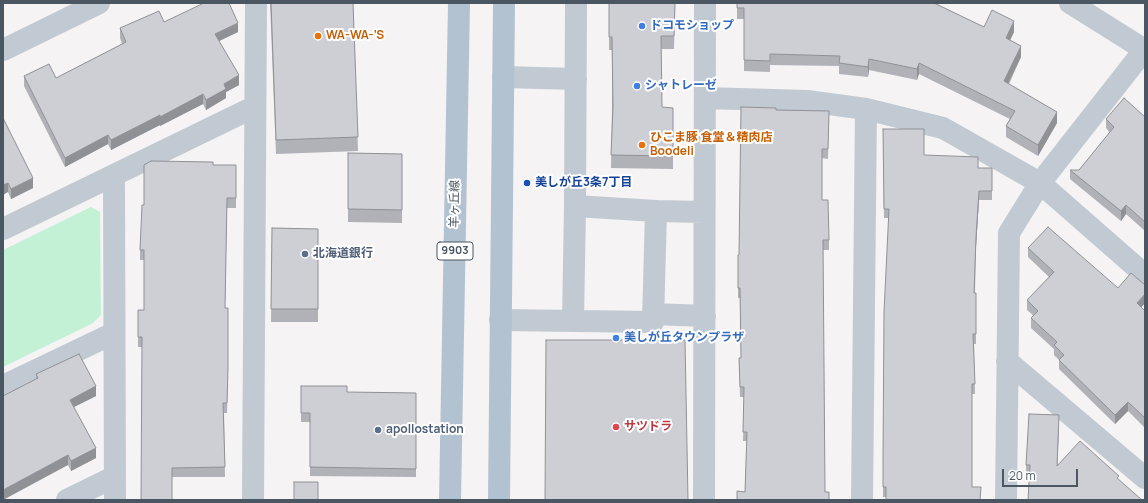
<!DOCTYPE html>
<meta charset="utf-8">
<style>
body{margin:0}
#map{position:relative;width:1148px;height:503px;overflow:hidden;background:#f5f3f3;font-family:Manrope,sans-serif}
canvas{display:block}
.frame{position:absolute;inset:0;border:4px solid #4a5661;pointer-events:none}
.scale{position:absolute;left:1002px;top:469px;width:76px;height:18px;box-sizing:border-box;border:2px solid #4a5661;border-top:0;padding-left:5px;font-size:12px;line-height:14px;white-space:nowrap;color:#4a5661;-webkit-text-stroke:3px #fff;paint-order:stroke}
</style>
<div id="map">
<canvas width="1148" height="503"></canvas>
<div class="frame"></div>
<div class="scale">20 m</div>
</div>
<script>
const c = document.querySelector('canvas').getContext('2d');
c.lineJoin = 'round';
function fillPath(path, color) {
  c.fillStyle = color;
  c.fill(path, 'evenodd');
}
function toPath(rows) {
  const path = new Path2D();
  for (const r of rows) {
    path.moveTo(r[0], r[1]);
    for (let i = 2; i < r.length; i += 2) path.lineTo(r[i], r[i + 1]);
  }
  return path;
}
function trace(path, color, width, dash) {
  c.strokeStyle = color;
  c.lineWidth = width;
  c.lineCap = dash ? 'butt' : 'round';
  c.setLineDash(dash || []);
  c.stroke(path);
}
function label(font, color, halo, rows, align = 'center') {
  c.font = font + ' Manrope,"Noto Sans JP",sans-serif';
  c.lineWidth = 4;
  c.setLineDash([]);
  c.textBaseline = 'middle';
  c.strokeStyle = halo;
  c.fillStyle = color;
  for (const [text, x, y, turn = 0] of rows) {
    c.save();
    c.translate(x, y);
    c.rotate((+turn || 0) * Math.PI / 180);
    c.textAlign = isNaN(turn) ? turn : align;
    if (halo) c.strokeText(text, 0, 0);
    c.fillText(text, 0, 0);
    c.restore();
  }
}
const green = toPath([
 [91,207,100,212,101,315,93,323,3,367,3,250]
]);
const minor = toPath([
 [1070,3,1145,50],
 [3,50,99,3],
 [503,77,576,79],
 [705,98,807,101,866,109,943,128,1040,183,1145,275],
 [114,177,115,500],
 [656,211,704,212],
 [3,229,254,107],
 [653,314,705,316],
 [500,320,653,322,656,211,575,206,576,3],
 [573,321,575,206],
 [1007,361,1145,478],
 [3,386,114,333],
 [67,500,114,477],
 [253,500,256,3],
 [704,500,705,3],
 [862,500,866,109],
 [1006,500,1009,233,1040,183,1145,49]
]);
const major = toPath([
 [450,500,459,3],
 [499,500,504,3]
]);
const wall = toPath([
 [270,3,353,3,358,151,276,154],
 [609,3,675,3,674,49,661,49,662,107,673,108,673,169,611,168,612,109,612,50,609,50],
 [737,3,935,3,935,4,984,27,1014,32,1010,40,1021,57,1009,84,1057,123,1038,156,1006,137,1006,126,1010,119,919,74,917,80,869,70,868,77,839,74,839,66,770,65,770,72,744,71,744,19,737,19],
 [164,22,238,32,219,41,239,85,226,92,226,98,206,110,203,104,160,126,160,125,111,150,108,144,65,167,24,86,24,76,56,78,122,44,120,38,120,28],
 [776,110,829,111,828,159,822,158,822,200,829,240,829,250,823,250,745,492,747,441,743,441,744,397,740,397,739,358,741,358,740,298,738,298,738,264,739,255],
 [1145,117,1145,231,1126,214,1121,221,1070,179,1070,170,1079,170,1110,133,1106,128,1106,119],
 [3,118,33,188,11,199,8,192],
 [883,129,924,155,978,168,992,168,992,200,979,200,976,247,975,293,976,293,976,344,974,344,975,394,972,394,886,497,883,497,883,458,889,218,884,218],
 [348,153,402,154,402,223,348,222],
 [213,165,236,165,236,208,227,208,225,308,228,378,227,413,224,413,225,477,172,477,142,347,138,347,138,310,144,310,144,260,140,260,140,250,144,205],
 [272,228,318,229,318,322,271,322],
 [1028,248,1118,288,1145,303,1141,307,1145,311,1145,428,1128,411,1115,424,1059,369,1059,360,1054,355,1054,349,1031,328,1031,318,1034,316,1027,310,1027,300,1049,277,1028,257],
 [36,374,96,396,74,407,96,458,71,471,68,465,36,379],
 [301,386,347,392,416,393,416,477,310,476,310,422,301,422],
 [1059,425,1057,465,1119,479,1026,475,1026,465]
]);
const shadedWall = toPath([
 [1014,21,1014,32,1006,49,1006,38],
 [238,23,238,32,215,43,215,34],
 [1021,46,1021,57,1004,92,1004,81],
 [869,59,869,70,868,77,868,67],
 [919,63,919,74,917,80,917,69],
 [239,75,239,85,226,92,226,98,206,110,206,100,224,84],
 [203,94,203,104,160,126,160,117],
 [1057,112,1057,123,1038,156,1038,145],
 [160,115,160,125,111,150,111,140],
 [108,135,108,144,65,167,65,158],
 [33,178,33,188,11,199,11,189],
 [8,183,8,192,3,195,3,185],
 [979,191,979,200,976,247,976,237],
 [1126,205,1126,214,1121,221,1121,211],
 [1145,294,1145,303,1137,312,1137,303],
 [96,386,96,396,70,409,70,400],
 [1128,402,1128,411,1115,424,1115,415],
 [1059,415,1059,425,1057,475,1057,466],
 [96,448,96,458,71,471,71,461],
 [68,455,68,465,3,500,3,490]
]);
const building = toPath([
 [204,3,229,3,238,23,215,34,239,75,224,84,226,89,206,100,203,94,160,117,160,115,111,140,108,135,65,158,24,76,49,64,56,78,126,42,120,28,159,11,164,22,204,3],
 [271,3,353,3,358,137,276,140,271,3],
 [609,3,675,3,674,36,661,36,662,107,673,108,673,156,611,155,613,107,612,37,609,37,609,3],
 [737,3,934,3,984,27,992,10,1014,21,1006,38,1021,46,1004,81,1057,112,1038,145,1006,126,1015,111,919,63,917,69,869,59,868,67,839,63,840,56,770,54,770,61,744,60,744,8,737,8,737,3],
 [1124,98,1145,117,1145,222,1126,205,1121,211,1070,170,1079,170,1114,127,1106,119,1124,98],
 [741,107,776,108,776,110,829,111,828,149,822,149,822,200,828,200,829,240,823,240,825,492,829,492,829,500,737,500,737,491,745,492,747,432,743,432,744,387,740,387,739,358,741,358,740,288,738,288,738,255,739,255,741,107],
 [3,118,33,178,11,189,8,183,3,185,3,118],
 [883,129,924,129,924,155,978,157,978,168,992,168,992,191,979,191,976,237,974,293,976,293,976,334,973,334,975,384,972,384,972,487,981,487,980,500,886,500,886,487,883,487,883,458,884,312,889,209,884,209,883,129],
 [348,153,402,154,402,210,348,209,348,153],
 [151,161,213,162,213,165,236,165,236,198,227,198,225,308,228,308,228,368,227,403,223,403,225,467,172,468,172,500,141,500,142,337,138,337,138,310,144,310,144,250,140,250,142,205,144,205,144,165,151,161],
 [1048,227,1118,288,1131,273,1145,285,1145,294,1137,303,1145,311,1145,418,1128,402,1115,415,1059,360,1064,355,1054,345,1057,342,1031,318,1038,311,1027,300,1054,272,1028,248,1048,227],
 [272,228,318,229,318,309,271,309,272,228],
 [546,340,685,340,688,500,545,500,546,340],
 [79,354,96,386,70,400,96,448,71,461,68,455,3,490,3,396,38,378,36,374,79,354],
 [301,386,347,386,347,392,416,393,416,469,310,467,310,413,301,413,301,386],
 [1029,414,1059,415,1057,466,1080,441,1119,476,1117,478,1142,500,1028,500,1030,465,1026,465,1029,414],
 [294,482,318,482,318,500,294,500,294,482]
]);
const markers = [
 [642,26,4,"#3f7fe0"],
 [318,36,4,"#e8710a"],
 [637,86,4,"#3f7fe0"],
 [642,145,4,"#e8710a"],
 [527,183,4,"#1a4fb4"],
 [305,254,4,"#5c6f8a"],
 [616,338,4,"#3f7fe0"],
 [616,427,4,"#e0444e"],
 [378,430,4,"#5c6f8a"]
];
const shields = [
 [455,251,36]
];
const shieldNames = [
 ["9903",455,251]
];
const shopNames = [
 ["ドコモショップ",650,26],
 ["シャトレーゼ",645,86],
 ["美しが丘タウンプラザ",624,338]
];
const foodNames = [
 ["WA-WA-’S",326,36],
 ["ひこま豚 食堂＆精肉店",650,138],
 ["Boodeli",650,152]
];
const transitNames = [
 ["美しが丘3条7丁目",535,183]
];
const streetNames = [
 ["羊ヶ丘線",455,204,-89]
];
const serviceNames = [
 ["北海道銀行",313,254],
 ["apollostation",386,430]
];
const healthNames = [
 ["サツドラ",624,427]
];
fillPath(green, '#c3f1d5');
trace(minor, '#c1cad2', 22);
trace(major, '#b3c2d1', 22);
fillPath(wall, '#b0b2b7');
fillPath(shadedWall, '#909195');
fillPath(building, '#cdcfd5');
trace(building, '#909195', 1);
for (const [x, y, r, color] of markers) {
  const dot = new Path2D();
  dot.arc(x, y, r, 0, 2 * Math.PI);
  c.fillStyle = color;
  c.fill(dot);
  trace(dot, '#fff', 1.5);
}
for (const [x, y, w] of shields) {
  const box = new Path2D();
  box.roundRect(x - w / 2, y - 9, w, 18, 3);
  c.fillStyle = '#fff';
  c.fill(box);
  trace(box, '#4a5661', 1);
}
label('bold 11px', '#4a5661', null, shieldNames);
label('bold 12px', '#366cbe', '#fff', shopNames, 'left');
label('bold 12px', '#c56008', '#fff', foodNames, 'left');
label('bold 12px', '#164399', '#fff', transitNames, 'left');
label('12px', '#4a5661', '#fff', streetNames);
label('bold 12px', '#4e5e75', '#fff', serviceNames, 'left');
label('bold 12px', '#be3a42', '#fff', healthNames, 'left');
</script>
